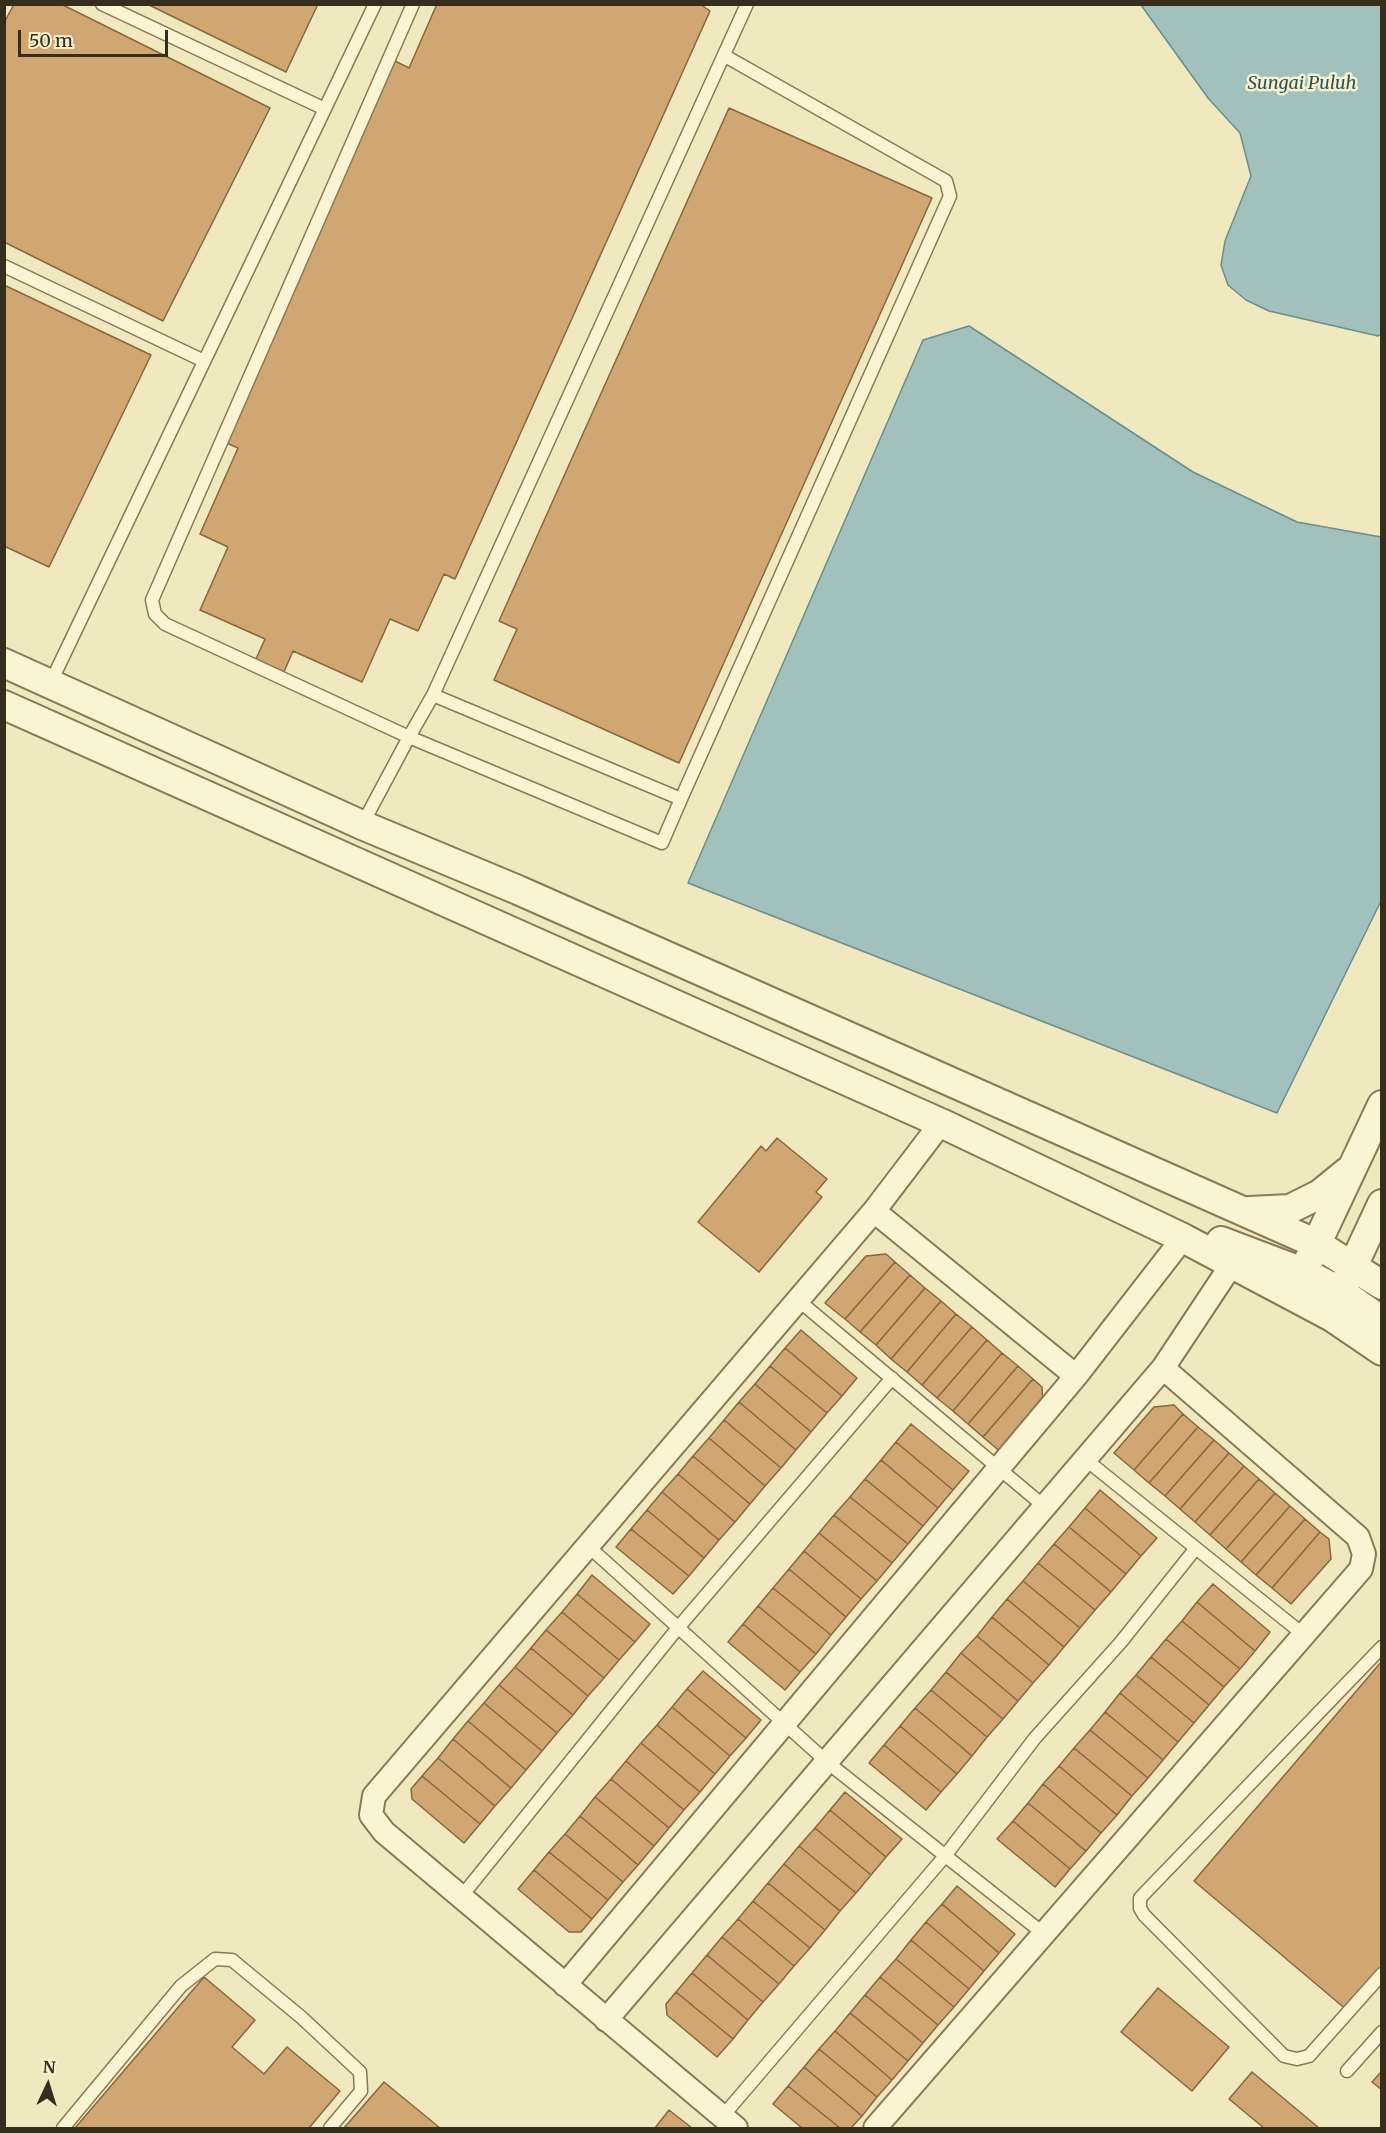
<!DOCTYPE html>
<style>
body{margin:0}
#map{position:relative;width:1386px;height:2133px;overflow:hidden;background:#f0e8be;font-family:Merriweather,serif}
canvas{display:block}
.frame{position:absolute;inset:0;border:6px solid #372d1c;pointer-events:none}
.north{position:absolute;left:18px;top:2055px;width:60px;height:60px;-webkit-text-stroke:4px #f7f1ce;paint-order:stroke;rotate:4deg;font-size:16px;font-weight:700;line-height:24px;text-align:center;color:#372d1c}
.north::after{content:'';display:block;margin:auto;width:21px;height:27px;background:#372d1c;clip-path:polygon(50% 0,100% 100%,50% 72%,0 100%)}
.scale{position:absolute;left:18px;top:30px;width:150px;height:27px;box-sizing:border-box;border:3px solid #372d1c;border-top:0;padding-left:8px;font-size:18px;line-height:21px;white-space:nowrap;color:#372d1c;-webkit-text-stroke:4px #f7f1ce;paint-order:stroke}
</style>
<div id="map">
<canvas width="1386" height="2133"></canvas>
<div class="frame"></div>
<div class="north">N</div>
<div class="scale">50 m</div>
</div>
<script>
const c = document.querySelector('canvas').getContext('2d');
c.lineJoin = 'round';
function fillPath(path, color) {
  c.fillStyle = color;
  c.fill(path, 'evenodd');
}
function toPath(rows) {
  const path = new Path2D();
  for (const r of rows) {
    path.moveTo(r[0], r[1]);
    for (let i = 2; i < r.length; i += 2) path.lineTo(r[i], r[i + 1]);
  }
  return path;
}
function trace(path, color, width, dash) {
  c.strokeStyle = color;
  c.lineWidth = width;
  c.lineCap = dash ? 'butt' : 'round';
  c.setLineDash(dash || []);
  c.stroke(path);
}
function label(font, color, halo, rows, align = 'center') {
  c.font = font + ' Merriweather,serif';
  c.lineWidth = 5;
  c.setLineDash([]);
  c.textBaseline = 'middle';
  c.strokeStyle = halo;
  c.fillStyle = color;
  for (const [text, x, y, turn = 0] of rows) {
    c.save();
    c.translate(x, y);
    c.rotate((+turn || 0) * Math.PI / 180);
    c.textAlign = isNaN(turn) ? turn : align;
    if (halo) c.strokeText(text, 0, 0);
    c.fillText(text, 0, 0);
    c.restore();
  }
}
const water = toPath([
 [1141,5,1381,5,1381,334,1378,336,1269,311,1246,300,1228,285,1221,265,1225,241,1251,176,1240,133,1208,98,1141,5],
 [969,326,1193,472,1297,522,1381,537,1381,901,1277,1113,688,883,923,340,969,326]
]);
const building = toPath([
 [14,4,61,4,270,108,163,321,4,242,4,23,14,4],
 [147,4,318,4,286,72,147,4],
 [437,4,700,4,710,11,455,579,444,574,418,631,390,619,362,682,293,651,283,674,255,661,265,639,200,610,228,547,200,534,238,448,222,441,393,60,409,68,437,4],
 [729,108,932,198,679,763,494,680,517,629,499,621,729,108],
 [4,285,151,355,49,567,4,546,4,285],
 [777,1138,827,1179,816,1192,822,1197,759,1272,698,1222,761,1146,766,1151,777,1138],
 [886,1254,895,1262,845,1319,825,1303,866,1256,886,1254],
 [895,1262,910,1275,860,1332,845,1319,895,1262],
 [910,1275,925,1288,876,1345,860,1332,910,1275],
 [925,1288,941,1301,891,1359,876,1345,925,1288],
 [941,1301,956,1314,907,1372,891,1359,941,1301],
 [956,1314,972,1327,922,1385,907,1372,956,1314],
 [972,1327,987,1340,937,1398,922,1385,972,1327],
 [801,1330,857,1378,842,1396,785,1348,801,1330],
 [987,1340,1002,1353,953,1411,937,1398,987,1340],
 [785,1348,842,1396,827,1413,770,1366,785,1348],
 [1002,1353,1018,1366,968,1424,953,1411,1002,1353],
 [770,1366,827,1413,811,1432,755,1384,770,1366],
 [1018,1366,1033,1379,983,1437,968,1424,1018,1366],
 [1033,1379,1042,1387,1043,1409,1003,1454,983,1437,1033,1379],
 [755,1384,811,1432,796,1450,739,1402,755,1384],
 [739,1402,796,1450,781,1468,724,1420,739,1402],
 [1174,1405,1183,1414,1134,1470,1114,1453,1154,1407,1174,1405],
 [1183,1414,1198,1427,1149,1483,1134,1470,1183,1414],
 [724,1420,781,1468,765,1486,709,1438,724,1420],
 [911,1424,969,1471,953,1490,896,1442,911,1424],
 [1198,1427,1214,1440,1165,1496,1149,1483,1198,1427],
 [709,1438,765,1486,750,1504,693,1456,709,1438],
 [1214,1440,1229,1453,1180,1509,1165,1496,1214,1440],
 [896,1442,953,1490,938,1508,881,1460,896,1442],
 [1229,1453,1244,1466,1195,1522,1180,1509,1229,1453],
 [693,1456,750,1504,735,1522,678,1474,693,1456],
 [881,1460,938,1508,923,1526,865,1479,881,1460],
 [1244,1466,1259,1479,1210,1535,1195,1522,1244,1466],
 [678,1474,735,1522,719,1540,662,1492,678,1474],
 [865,1479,923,1526,908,1544,850,1497,865,1479],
 [1259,1479,1275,1493,1226,1549,1210,1535,1259,1479],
 [1100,1490,1157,1538,1141,1556,1085,1508,1100,1490],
 [662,1492,719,1540,704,1558,647,1510,662,1492],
 [1275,1493,1290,1506,1241,1562,1226,1549,1275,1493],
 [850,1497,908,1544,892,1563,834,1515,850,1497],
 [1290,1506,1305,1519,1256,1575,1241,1562,1290,1506],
 [1085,1508,1141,1556,1126,1574,1069,1527,1085,1508],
 [647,1510,704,1558,689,1576,631,1529,647,1510],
 [834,1515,892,1563,877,1581,819,1533,834,1515],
 [1305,1519,1320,1532,1272,1588,1256,1575,1305,1519],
 [1069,1527,1126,1574,1111,1592,1054,1544,1069,1527],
 [631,1529,689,1576,673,1594,616,1547,631,1529],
 [1320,1532,1329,1539,1331,1559,1291,1604,1272,1588,1320,1532],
 [819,1533,877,1581,861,1599,804,1551,819,1533],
 [1054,1544,1111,1592,1095,1610,1038,1563,1054,1544],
 [804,1551,861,1599,846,1617,789,1569,804,1551],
 [1038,1563,1095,1610,1080,1628,1023,1581,1038,1563],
 [789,1569,846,1617,831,1635,773,1588,789,1569],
 [592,1575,650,1624,635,1642,577,1594,592,1575],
 [1023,1581,1080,1628,1064,1647,1007,1599,1023,1581],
 [1213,1584,1270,1632,1255,1651,1197,1602,1213,1584],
 [773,1588,831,1635,816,1654,758,1606,773,1588],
 [577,1594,635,1642,619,1660,562,1612,577,1594],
 [1007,1599,1064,1647,1049,1665,992,1617,1007,1599],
 [1197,1602,1255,1651,1240,1669,1182,1621,1197,1602],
 [758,1606,816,1654,800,1672,743,1624,758,1606],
 [562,1612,619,1660,604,1678,546,1630,562,1612],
 [992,1617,1049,1665,1033,1683,977,1636,992,1617],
 [1182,1621,1240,1669,1224,1687,1166,1639,1182,1621],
 [743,1624,800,1672,785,1690,728,1642,743,1624],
 [546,1630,604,1678,588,1696,531,1648,546,1630],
 [977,1636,1033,1683,1018,1701,961,1653,977,1636],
 [1166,1639,1224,1687,1209,1705,1151,1657,1166,1639],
 [531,1648,588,1696,573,1715,515,1667,531,1648],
 [961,1653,1018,1701,1003,1719,946,1672,961,1653],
 [1151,1657,1209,1705,1194,1723,1136,1675,1151,1657],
 [1382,1661,1382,1971,1348,2011,1194,1881,1382,1661],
 [515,1667,573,1715,557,1733,499,1685,515,1667],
 [703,1671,761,1720,746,1738,687,1689,703,1671],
 [946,1672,1003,1719,987,1737,931,1690,946,1672],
 [1136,1675,1194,1723,1178,1742,1120,1693,1136,1675],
 [499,1685,557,1733,542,1751,484,1703,499,1685],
 [687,1689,746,1738,730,1756,672,1707,687,1689],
 [931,1690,987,1737,972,1756,915,1708,931,1690],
 [1120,1693,1178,1742,1163,1760,1105,1712,1120,1693],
 [484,1703,542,1751,526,1770,468,1721,484,1703],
 [672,1707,730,1756,715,1774,657,1725,672,1707],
 [915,1708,972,1756,957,1774,900,1726,915,1708],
 [1105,1712,1163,1760,1148,1778,1090,1730,1105,1712],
 [468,1721,526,1770,511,1788,453,1739,468,1721],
 [657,1725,715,1774,700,1792,641,1743,657,1725],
 [900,1726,957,1774,941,1792,884,1745,900,1726],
 [1090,1730,1148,1778,1132,1796,1074,1748,1090,1730],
 [453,1739,511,1788,495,1806,438,1758,453,1739],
 [641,1743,700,1792,684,1810,626,1761,641,1743],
 [884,1745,941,1792,926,1810,869,1763,884,1745],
 [1074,1748,1132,1796,1117,1815,1059,1766,1074,1748],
 [438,1758,495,1806,480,1824,422,1776,438,1758],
 [626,1761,684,1810,669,1828,611,1779,626,1761],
 [1059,1766,1117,1815,1101,1833,1043,1784,1059,1766],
 [422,1776,480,1824,464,1843,412,1799,411,1789,422,1776],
 [611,1779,669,1828,654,1846,595,1797,611,1779],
 [1043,1784,1101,1833,1086,1851,1028,1803,1043,1784],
 [845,1792,902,1839,886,1857,830,1810,845,1792],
 [595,1797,654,1846,638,1865,580,1816,595,1797],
 [1028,1803,1086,1851,1070,1869,1013,1821,1028,1803],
 [830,1810,886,1857,871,1875,815,1828,830,1810],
 [580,1816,638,1865,623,1882,565,1834,580,1816],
 [1013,1821,1070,1869,1055,1887,997,1839,1013,1821],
 [815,1828,871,1875,856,1893,799,1846,815,1828],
 [565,1834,623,1882,608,1900,549,1852,565,1834],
 [799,1846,856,1893,840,1911,784,1864,799,1846],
 [549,1852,608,1900,592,1919,534,1870,549,1852],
 [784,1864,840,1911,825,1930,768,1883,784,1864],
 [534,1870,592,1919,581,1932,569,1932,518,1889,534,1870],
 [768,1883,825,1930,810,1948,753,1901,768,1883],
 [957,1886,1015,1934,999,1953,942,1904,957,1886],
 [753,1901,810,1948,794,1966,738,1919,753,1901],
 [942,1904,999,1953,984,1971,926,1922,942,1904],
 [738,1919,794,1966,779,1984,722,1937,738,1919],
 [926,1922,984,1971,969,1989,911,1940,926,1922],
 [722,1937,779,1984,763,2002,707,1955,722,1937],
 [911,1940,969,1989,954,2007,896,1959,911,1940],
 [707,1955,763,2002,748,2020,692,1973,707,1955],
 [896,1959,954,2007,938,2025,880,1977,896,1959],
 [692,1973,748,2020,733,2039,676,1992,692,1973],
 [204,1977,255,2020,232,2047,264,2074,287,2047,340,2091,309,2128,75,2128,204,1977],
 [880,1977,938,2025,923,2043,865,1995,880,1977],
 [1158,1988,1229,2047,1192,2091,1121,2032,1158,1988],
 [676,1992,733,2039,717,2057,667,2015,666,2004,676,1992],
 [865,1995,923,2043,908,2061,850,2013,865,1995],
 [850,2013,908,2061,892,2080,835,2031,850,2013],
 [835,2031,892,2080,877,2097,819,2049,835,2031],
 [819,2049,877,2097,862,2116,804,2067,819,2049],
 [804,2067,862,2116,851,2128,840,2128,788,2086,804,2067],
 [1382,2071,1382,2090,1372,2082,1382,2071],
 [1252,2072,1319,2128,1264,2128,1229,2099,1252,2072],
 [384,2082,440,2128,344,2128,384,2082],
 [788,2086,840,2128,802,2128,773,2104,788,2086],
 [669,2110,692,2128,655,2128,669,2110]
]);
const service = toPath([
 [102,4,325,109],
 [413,4,152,600,155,614,165,624,409,737,433,695,747,4],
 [4,266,204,361],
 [50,684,375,4],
 [681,799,950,196,946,181,725,56],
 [362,825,409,737,662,843,681,799,433,695],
 [798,1300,1045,1507],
 [1085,1459,1304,1635],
 [588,1546,827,1762,1044,1934],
 [1382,1647,1140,1898,1140,1908,1144,1915,1284,2056,1297,2059,1309,2056,1382,1974],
 [461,1897,677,1629,892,1378],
 [1347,2071,1382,2032],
 [722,2117,945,1856,1035,1738,1121,1642,1196,1548],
 [63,2128,181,1986,215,1959,232,1960,301,2017,360,2072,361,2091,330,2128]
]);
const minor = toPath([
 [874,1211,1076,1376],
 [565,1985,1076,1376,1183,1238],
 [606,2020,1163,1368,1232,1264],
 [736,2128,384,1832,371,1815,374,1796,874,1211,941,1123],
 [875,2128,1361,1569,1364,1554,1358,1537,1163,1368]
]);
const tertiary = toPath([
 [4,663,362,825,518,890,1317,1244,1382,1285],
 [4,705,941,1123,1183,1238,1332,1317,1382,1351],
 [1249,1211,1290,1209,1320,1194,1347,1172],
 [1221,1241,1303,1272,1341,1292,1382,1321],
 [1308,1262,1382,1105],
 [1346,1281,1382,1204]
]);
const waterNames = [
 ["Sungai Puluh",1302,84]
];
fillPath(water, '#a2c1bd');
trace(water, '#698f8b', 1.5);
fillPath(building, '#d0a772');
trace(building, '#89663b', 1.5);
trace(service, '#897956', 15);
trace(minor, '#897956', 26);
trace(tertiary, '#897956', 32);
trace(service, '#faf4d2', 12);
trace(minor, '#faf4d2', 22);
trace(tertiary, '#faf4d2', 28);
label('italic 18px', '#2a5458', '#f7f1ce', waterNames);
</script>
